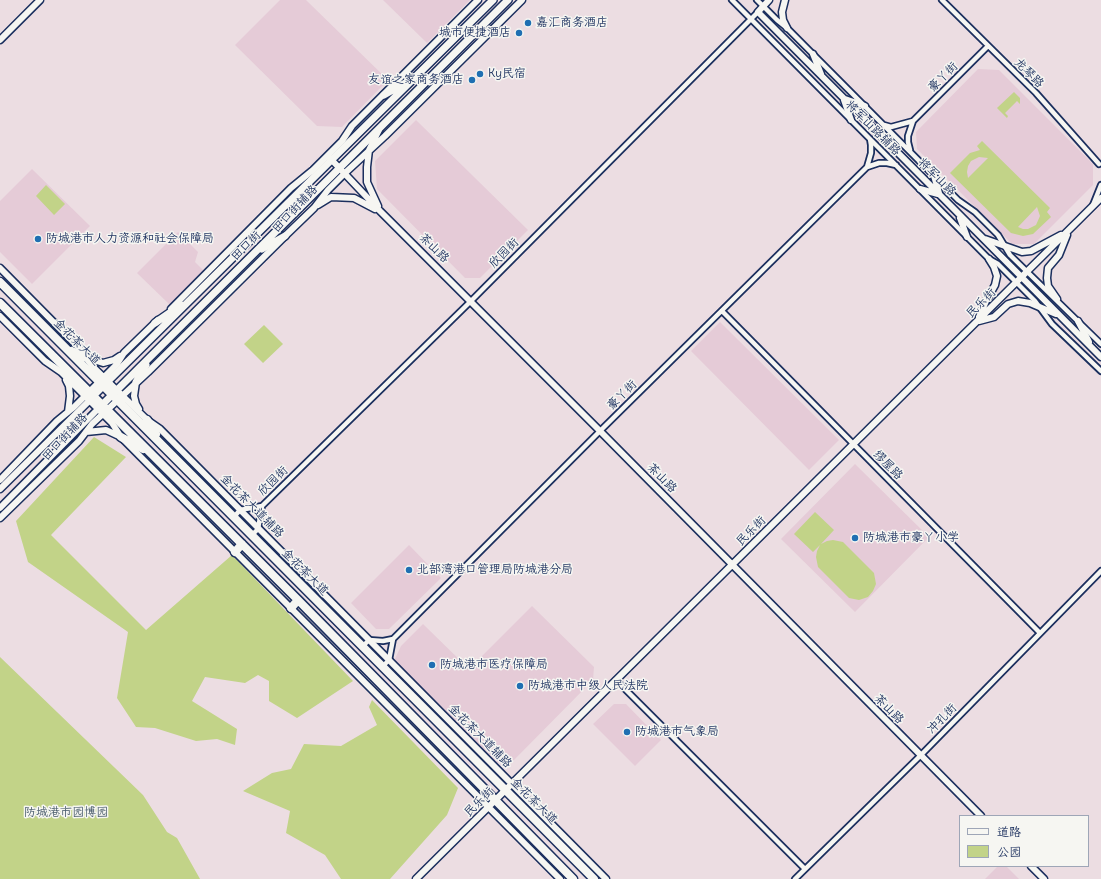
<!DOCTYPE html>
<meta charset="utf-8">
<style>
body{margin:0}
#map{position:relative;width:1101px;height:879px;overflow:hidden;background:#ecdde2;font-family:Delius,"LXGW WenKai TC",sans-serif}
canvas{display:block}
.legend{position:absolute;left:959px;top:815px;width:130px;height:52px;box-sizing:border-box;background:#f6f6f2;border:1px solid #9ea6b7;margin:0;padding:5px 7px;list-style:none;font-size:12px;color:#1b2f5e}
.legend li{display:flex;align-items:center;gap:8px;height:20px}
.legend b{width:20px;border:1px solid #9ea6b7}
</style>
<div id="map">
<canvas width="1101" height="879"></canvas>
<ul class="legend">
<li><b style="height:5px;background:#f6f6f2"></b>道路</li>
<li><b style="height:11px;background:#c2d388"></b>公园</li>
</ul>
</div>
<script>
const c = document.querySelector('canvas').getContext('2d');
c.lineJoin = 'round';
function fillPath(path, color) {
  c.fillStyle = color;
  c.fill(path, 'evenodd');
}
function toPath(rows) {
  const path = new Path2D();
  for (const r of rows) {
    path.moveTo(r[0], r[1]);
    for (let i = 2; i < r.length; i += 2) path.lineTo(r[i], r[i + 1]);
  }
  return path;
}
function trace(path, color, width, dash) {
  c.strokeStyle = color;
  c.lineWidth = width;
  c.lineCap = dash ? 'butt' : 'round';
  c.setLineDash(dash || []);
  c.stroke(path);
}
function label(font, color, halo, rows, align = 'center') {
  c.font = font + ' Delius,"LXGW WenKai TC",sans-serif';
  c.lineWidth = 3;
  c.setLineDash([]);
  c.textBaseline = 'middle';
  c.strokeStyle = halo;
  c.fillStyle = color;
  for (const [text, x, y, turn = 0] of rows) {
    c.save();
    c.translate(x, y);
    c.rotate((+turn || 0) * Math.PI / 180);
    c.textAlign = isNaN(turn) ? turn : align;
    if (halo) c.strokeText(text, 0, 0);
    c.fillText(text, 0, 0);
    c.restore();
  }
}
const built = toPath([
 [280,0,306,0,388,80,342,127,317,126,235,45],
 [383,0,470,0,427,43],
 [978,69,999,70,1093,164,1093,185,1034,244,1012,244,917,149,916,132],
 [416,120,528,230,480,278,465,278,377,189,375,161],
 [32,169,90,226,32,284,0,252,0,201],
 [178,232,198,252,195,262,205,272,170,305,137,273],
 [720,322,839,440,809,470,691,351],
 [855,464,929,537,855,612,781,539],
 [409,545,441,578,389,629,376,629,351,603],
 [532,606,594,667,593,680,514,760,497,763,394,661,401,646,423,624,469,669],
 [614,704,626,704,661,740,635,766,593,724],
 [998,866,1006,866,1019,879,985,879]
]);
const green = toPath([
 [1014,92,1020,98,1020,104,1017,101,1005,113,1008,116,1007,118,997,108],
 [982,141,1050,208,1047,212,1051,217,1033,234,1023,236,1011,233,950,173,970,153,980,150,977,146],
 [979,157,988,158,968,178,967,172,968,166,971,161],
 [1037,207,1040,216,1036,225,1028,229,1023,229,1018,227],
 [46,185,65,204,54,215,36,196],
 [264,325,283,344,263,363,244,344],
 [94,437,126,457,51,535,146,630,232,555,353,681,297,718,269,701,269,681,258,675,245,683,205,677,192,701,237,729,235,745,217,739,196,741,155,728,136,727,117,698,128,632,28,562,16,521],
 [815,512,834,530,821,544,827,541,833,540,843,542,874,573,876,584,873,591,868,597,859,600,849,598,818,567,816,557,817,551,820,545,813,552,794,534],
 [0,657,143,795,167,832,177,838,200,879,0,879],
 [372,700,458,788,447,815,390,879,341,879,325,855,286,833,290,811,243,791,272,773,291,769,304,744,341,746,377,725,369,707]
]);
const street = toPath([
 [732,0,989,259,998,264,1035,301,1052,324,1101,371],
 [757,0,777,20,787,28,958,200,975,212,998,235,1010,255,1101,344],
 [942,0,1036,93,1099,164],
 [884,125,891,127,913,121],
 [910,150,908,142,908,136,913,121,988,46],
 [867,167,871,153,871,145,870,139],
 [1093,205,1101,185],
 [722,311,1040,633],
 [262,506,471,301,758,12],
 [234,517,240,510,262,506,258,529,252,535],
 [393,639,600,431,867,167,879,163,887,163,896,165],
 [362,647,369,640,383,641,393,639,389,660,382,667],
 [616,680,805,869],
 [795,879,920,756,1101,571]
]);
const secondary = toPath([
 [769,0,758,12,1101,357],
 [785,0,782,12,783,20,787,28],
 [0,40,40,0],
 [813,54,821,74],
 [845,99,865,106],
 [844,100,851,120],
 [328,156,380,211,600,431,981,816],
 [934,176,939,193],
 [920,189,938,194],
 [318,205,331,197,354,198,375,209],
 [378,206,367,182,367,167,369,150,379,130],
 [960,218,967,237],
 [985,239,1022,252,1031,251,1061,235],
 [0,268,80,349,92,366,147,420,160,429,606,879],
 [1057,299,1048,286,1047,278,1048,268,1059,255,1067,235],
 [171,309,291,188,313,170,342,141,352,126,478,0],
 [0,316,45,361,61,372,112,423,121,437,560,879],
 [979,317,986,301,995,285,997,276,994,267,989,259],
 [979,321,994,317,1008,304,1018,301,1030,303,1056,314],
 [1078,321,1089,342],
 [87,358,103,363,114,360,120,356],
 [66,380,69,386,70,396,68,412],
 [136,382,134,396,136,404,139,409],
 [86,432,106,430,121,437],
 [0,480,57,421,74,407,117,364,124,353,158,320],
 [0,489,91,399],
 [0,508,100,407],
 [0,518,79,441,92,424,148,372,285,236,314,208,328,190,345,173,385,136,522,0],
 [1031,866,1044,879],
 [416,879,1101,198]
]);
const primary = toPath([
 [384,95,407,82],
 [262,249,285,236],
 [155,323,181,305],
 [136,382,146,365],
 [93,396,493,0],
 [102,405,508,0]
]);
const highway = toPath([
 [0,282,594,879],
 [0,303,298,600,573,879],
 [72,351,87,358],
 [147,420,156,434],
 [121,437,143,449],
 [235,552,242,544],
 [291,608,298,600]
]);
const markers = [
 [528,23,4,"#1f6fb2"],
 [519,33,4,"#1f6fb2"],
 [480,74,4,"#1f6fb2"],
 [472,80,4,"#1f6fb2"],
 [38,239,4,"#1f6fb2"],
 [855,538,4,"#1f6fb2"],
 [409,570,4,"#1f6fb2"],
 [432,665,4,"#1f6fb2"],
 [520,686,4,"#1f6fb2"],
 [627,732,4,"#1f6fb2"]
];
const poiNames = [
 ["嘉汇商务酒店",536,23],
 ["城市便捷酒店",511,33,"right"],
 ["Ky民宿",488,74],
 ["友谊之家商务酒店",464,80,"right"],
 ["防城港市人力资源和社会保障局",46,239],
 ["防城港市豪丫小学",863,538],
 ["北部湾港口管理局防城港分局",417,570],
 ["防城港市医疗保障局",440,665],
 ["防城港市中级人民法院",528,686],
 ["防城港市气象局",635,732]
];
const streetNames = [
 ["龙琴路",1029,73,45],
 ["豪丫街",943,77,-45],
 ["将军山路辅路",873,128,45],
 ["将军山路",937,177,45],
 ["田口街辅路",295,209,-47],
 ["田口街",246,246,-45],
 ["茶山路",434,248,44],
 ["欣园街",504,253,-45],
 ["民乐街",981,303,-45],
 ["金花茶大道",77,342,45],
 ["豪丫街",622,395,-45],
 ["田口街辅路",65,437,-47],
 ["缪屋路",888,465,45],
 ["茶山路",662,478,45],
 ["欣园街",273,481,-44],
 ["金花茶大道辅路",252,506,45],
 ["民乐街",751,531,-45],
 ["金花茶大道",305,572,45],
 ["茶山路",889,709,45],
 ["冲孔街",942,719,-46],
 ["金花茶大道辅路",480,736,45],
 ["金花茶大道",534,801,45],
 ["民乐街",479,802,-45]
];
const parkNames = [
 ["防城港市园博园",66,813]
];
fillPath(built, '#e5cbd7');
fillPath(green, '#c2d388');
trace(street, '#1b2f5e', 8);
trace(secondary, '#1b2f5e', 9);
trace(primary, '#1b2f5e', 10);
trace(highway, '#1b2f5e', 11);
trace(street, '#f6f6f2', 4.5);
trace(secondary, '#f6f6f2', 6);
trace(primary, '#f6f6f2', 7);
trace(highway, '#f6f6f2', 8);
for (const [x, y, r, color] of markers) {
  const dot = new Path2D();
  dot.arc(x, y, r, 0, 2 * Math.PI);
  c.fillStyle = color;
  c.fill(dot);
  trace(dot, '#f6f6f2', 1.5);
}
label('12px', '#1b2f5e', '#f6f6f2', poiNames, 'left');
label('12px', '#1b2f5e', '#f6f6f2', streetNames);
label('12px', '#455868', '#f6f6f2', parkNames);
</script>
